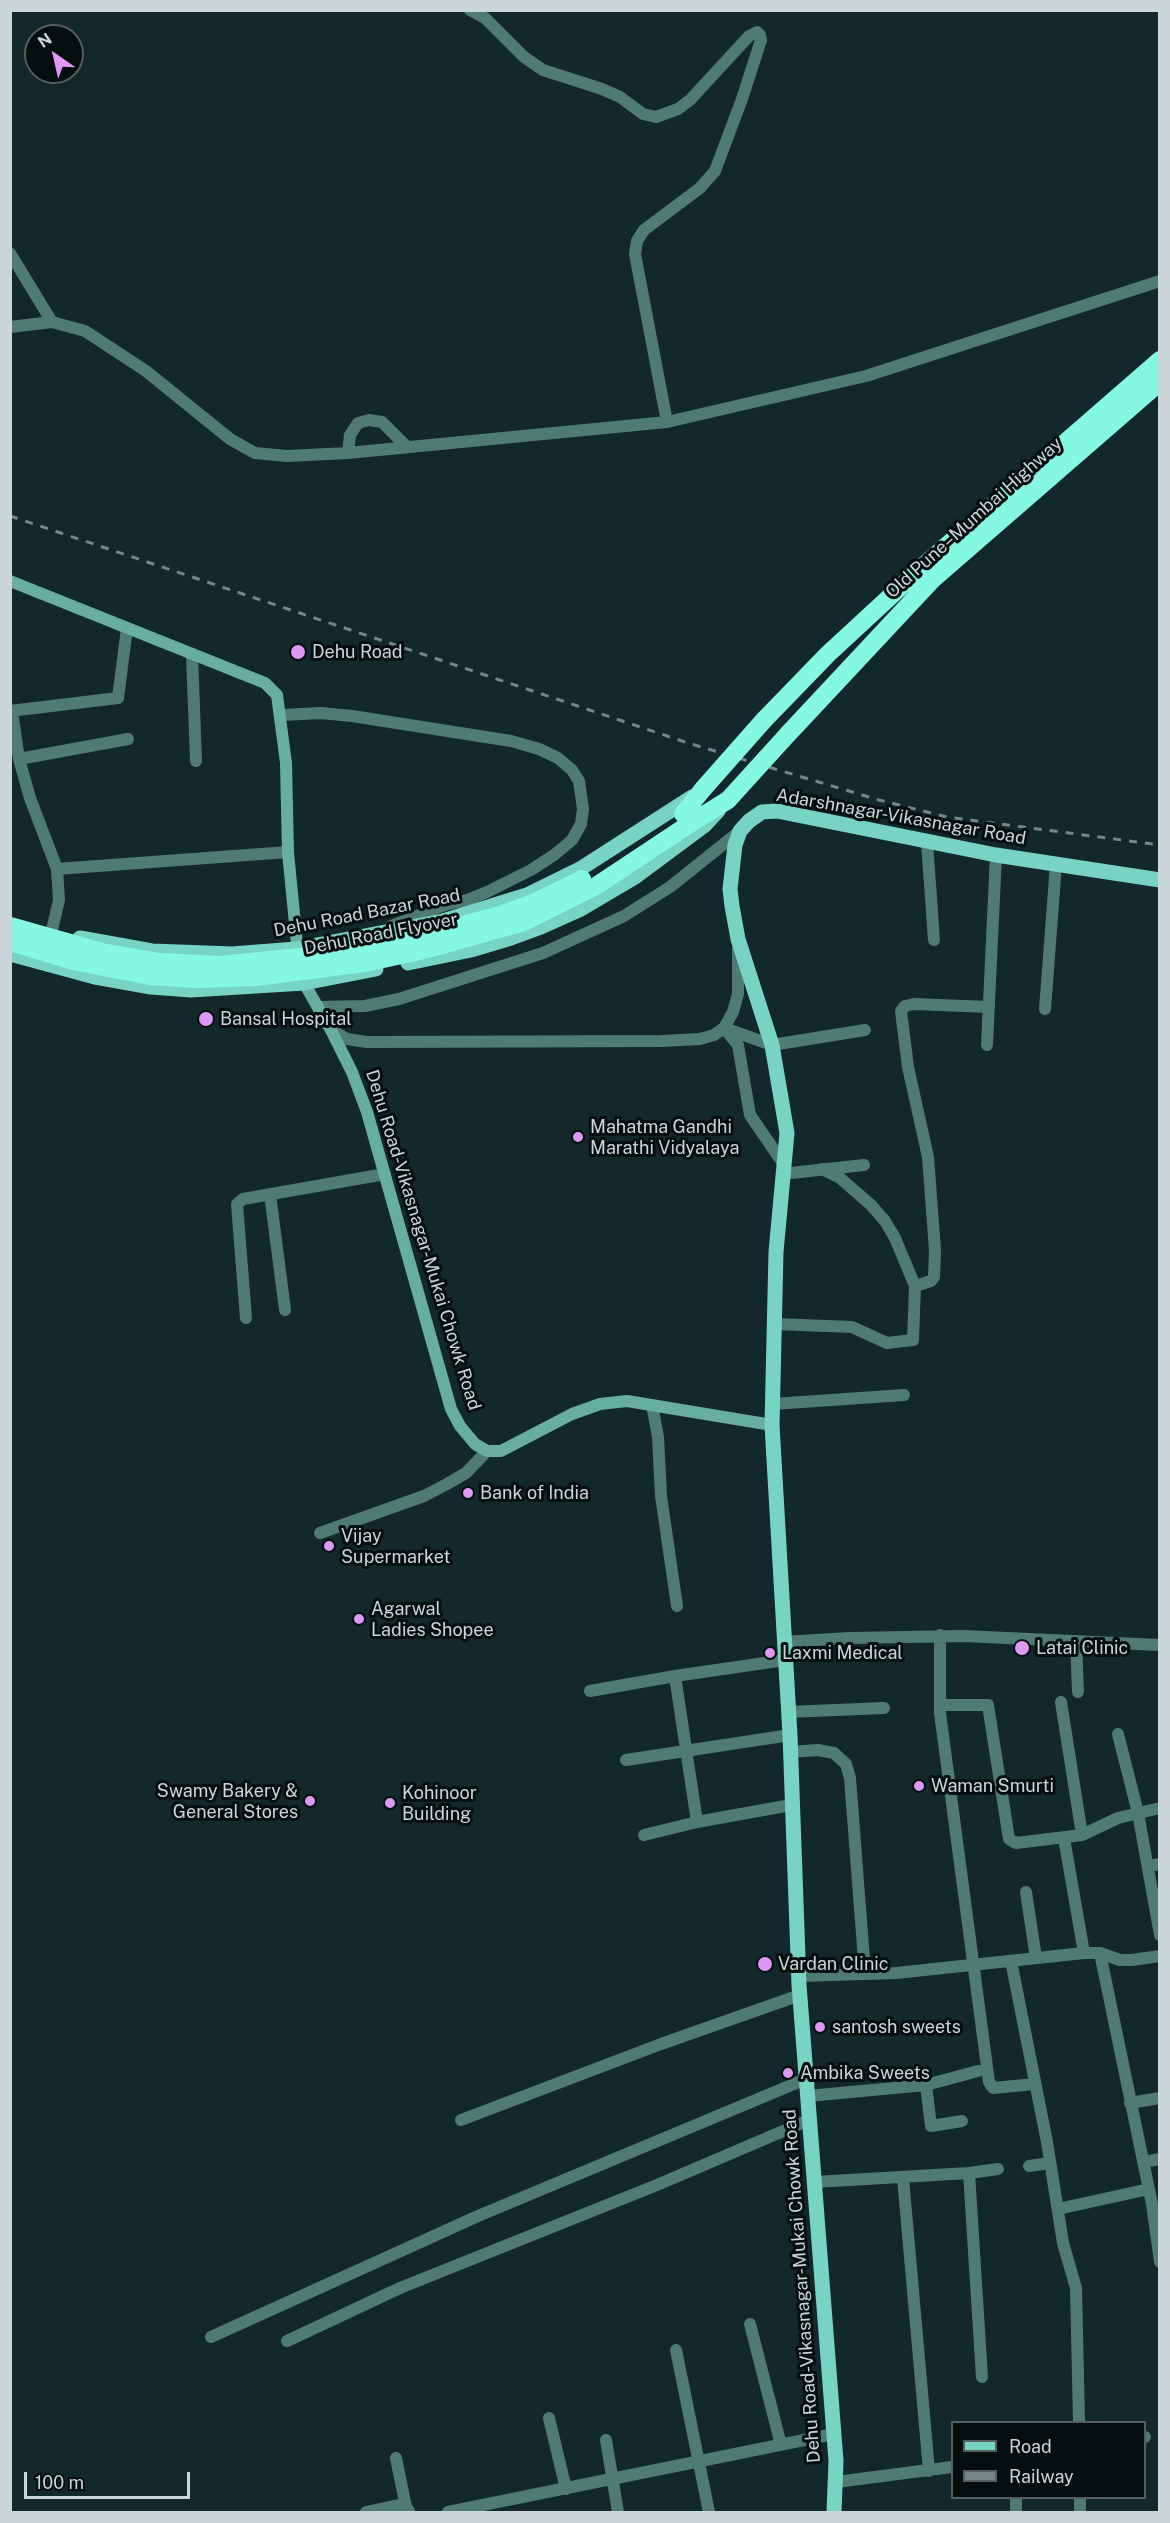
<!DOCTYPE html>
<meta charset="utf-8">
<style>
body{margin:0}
#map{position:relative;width:1170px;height:2523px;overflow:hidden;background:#13282a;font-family:"Public Sans",sans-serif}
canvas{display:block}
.frame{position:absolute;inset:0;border:12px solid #cad6d7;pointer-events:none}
.legend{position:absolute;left:951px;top:2421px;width:195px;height:78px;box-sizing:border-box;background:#060f10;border:2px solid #545f60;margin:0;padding:8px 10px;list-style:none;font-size:18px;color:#cad6d7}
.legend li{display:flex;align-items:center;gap:12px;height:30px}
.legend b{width:30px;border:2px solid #545f60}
.north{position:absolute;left:24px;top:24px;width:60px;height:60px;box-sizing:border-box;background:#060f10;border:2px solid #545f60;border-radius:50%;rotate:326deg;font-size:16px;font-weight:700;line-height:24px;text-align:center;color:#cad6d7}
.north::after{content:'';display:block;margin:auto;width:21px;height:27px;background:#de98f3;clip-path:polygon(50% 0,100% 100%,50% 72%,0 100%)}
.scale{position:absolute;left:24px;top:2472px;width:166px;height:27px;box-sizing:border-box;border:3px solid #cad6d7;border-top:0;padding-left:8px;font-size:18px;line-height:21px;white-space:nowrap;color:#cad6d7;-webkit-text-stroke:4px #060f10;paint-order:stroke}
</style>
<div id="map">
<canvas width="1170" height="2523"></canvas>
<div class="frame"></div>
<ul class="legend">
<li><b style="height:8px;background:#77d4c2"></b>Road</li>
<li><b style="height:8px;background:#778788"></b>Railway</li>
</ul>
<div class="north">N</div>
<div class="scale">100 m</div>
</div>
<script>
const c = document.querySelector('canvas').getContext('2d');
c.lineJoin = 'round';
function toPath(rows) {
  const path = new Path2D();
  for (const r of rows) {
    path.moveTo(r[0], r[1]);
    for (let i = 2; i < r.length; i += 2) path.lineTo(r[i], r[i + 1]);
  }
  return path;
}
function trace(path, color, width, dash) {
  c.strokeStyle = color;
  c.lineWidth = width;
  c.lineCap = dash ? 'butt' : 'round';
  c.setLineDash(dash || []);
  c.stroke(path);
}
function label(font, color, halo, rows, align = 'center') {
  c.font = font + ' "Public Sans",sans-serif';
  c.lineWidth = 6;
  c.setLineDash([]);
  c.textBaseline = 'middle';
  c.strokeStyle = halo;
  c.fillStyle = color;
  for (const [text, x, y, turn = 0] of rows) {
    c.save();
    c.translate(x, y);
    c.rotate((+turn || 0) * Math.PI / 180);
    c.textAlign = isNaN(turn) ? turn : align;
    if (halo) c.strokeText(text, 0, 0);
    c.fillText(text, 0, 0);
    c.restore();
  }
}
const street = toPath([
 [470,10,485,18,524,57,543,70,602,89,620,97,643,114,656,117,678,109,690,100,749,36,757,32,760,35,761,40,742,99,715,171,700,188,644,230,637,241,635,254,667,422],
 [10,253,52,322],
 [10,327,52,322,85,331,146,371,230,439,255,453,287,456,348,453,667,422,866,376,1160,281],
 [348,453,350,435,358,423,369,420,382,422,407,447],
 [192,654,196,761],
 [10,711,118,698,127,628],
 [12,711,19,759,30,798,57,869,59,900,52,930],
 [282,715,321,713,352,716,511,741,539,749,558,758,572,770,579,781,583,809,581,824,572,840,554,855,531,870,487,892,467,900,445,905,391,926],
 [19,759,128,739],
 [927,842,934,940],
 [57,869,288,852],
 [318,1007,365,1006,399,999,543,953,624,916,670,887,740,831],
 [1045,1009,1056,864],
 [724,1028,738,1045,750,1115,783,1163],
 [724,1028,772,1045,865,1030],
 [331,1030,347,1039,367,1042,662,1041,700,1039,714,1035,724,1028,733,1012,738,994,738,949],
 [987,1045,996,855],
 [822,1169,840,1178,871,1205,885,1221,895,1238,915,1286],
 [782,1174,864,1165],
 [270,1194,285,1310],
 [246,1318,237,1204,243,1199,385,1174],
 [775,1324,852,1327,887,1343,913,1340,915,1286,931,1281,934,1277,935,1250,928,1157,908,1067,901,1011,905,1006,914,1004,989,1007],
 [773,1404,904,1395],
 [652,1405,658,1437,661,1496,677,1606],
 [320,1533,424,1496,447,1484,466,1473,487,1451],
 [940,1635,940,1713,989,2082,993,2088,1035,2084],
 [1076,1641,1078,1692],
 [784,1642,849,1638,963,1636,1160,1645],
 [675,1676,697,1822],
 [590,1691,675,1676,785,1660],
 [1061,1702,1082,1835],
 [940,1705,988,1705,1009,1839,1016,1843,1082,1835,1118,1818,1160,1808],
 [788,1712,884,1708],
 [1118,1734,1138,1813,1160,1935],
 [790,1752,818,1750,834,1753,846,1764,850,1778,865,1973],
 [626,1760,790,1735],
 [644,1835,697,1822,791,1805],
 [1064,1838,1084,1953],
 [1148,1866,1160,1864],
 [1026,1892,1036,1958],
 [1100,1953,1152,2204,1160,2262],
 [1011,1961,1047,2142,1063,2243,1076,2288,1079,2422],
 [799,1976,896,1973,1084,1953,1100,1953,1120,1960,1132,1960,1160,1956],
 [926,2085,931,2126,962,2121],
 [808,2096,926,2085,978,2071],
 [1130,2103,1160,2098],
 [461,2120,661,2044,800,1995],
 [1143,2162,1160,2159],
 [1029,2166,1050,2163],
 [969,2173,982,2377],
 [903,2178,929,2471],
 [815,2182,969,2173,998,2169],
 [1058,2209,1149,2189],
 [750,2324,781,2445],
 [211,2337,478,2216,806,2079],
 [287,2341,400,2288,657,2185,809,2120],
 [676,2350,709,2512],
 [549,2418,566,2489],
 [1144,2437,1145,2437],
 [606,2440,618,2512],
 [396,2458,406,2507],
 [836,2482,952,2467],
 [1016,2498,1016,2512],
 [366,2512,403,2504,409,2511],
 [448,2512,834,2434],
 [1080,2512,1080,2498]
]);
const secondary = toPath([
 [10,581,265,683,277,695,286,763,288,852,298,955],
 [302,975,304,983,331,1030,352,1072,367,1112,451,1409,460,1426,475,1444,487,1451,501,1451,572,1414,600,1404,627,1401,772,1425]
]);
const primary = toPath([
 [80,938,152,951,232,954,296,949,443,921,527,895,580,869,692,797],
 [10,954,95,977,151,987,191,990,304,983,376,969],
 [408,963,471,950,511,938,541,927,579,910,635,877,705,825,718,811],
 [834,2512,836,2461,799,1985,790,1735,772,1425,776,1252,787,1133,772,1045,738,939,732,906,730,889,735,845,740,831,749,821,762,812,777,811,996,855,1160,880]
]);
const highway = toPath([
 [764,720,828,654,920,569,1160,360],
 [788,734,932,580,1160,382],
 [683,814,703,789],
 [691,823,728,800]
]);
const rail = toPath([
 [10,516,688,743,879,800,947,817,1160,845]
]);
const highwayBridge = toPath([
 [703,789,764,720],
 [728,800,788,734],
 [10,926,102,952,159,962,220,965,339,953,396,943,500,915,533,903,582,879],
 [10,942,73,961,150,976,197,979,256,977,365,963,424,950,524,922,596,886,691,823]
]);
const markers = [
 [298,652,8,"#de98f3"],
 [206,1019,8,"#de98f3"],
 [578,1137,6,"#de98f3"],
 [468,1493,6,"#de98f3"],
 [329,1546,6,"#de98f3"],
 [359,1619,6,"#de98f3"],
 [1022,1648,8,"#de98f3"],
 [770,1653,6,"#de98f3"],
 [919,1786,6,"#de98f3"],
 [310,1801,6,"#de98f3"],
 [390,1803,6,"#de98f3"],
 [765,1964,8,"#de98f3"],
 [820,2027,6,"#de98f3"],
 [788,2073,6,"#de98f3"]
];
const streetNames = [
 ["Old Pune–Mumbai Highway",974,518,-42],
 ["Adarshnagar-Vikasnagar Road",901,817,10],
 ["Dehu Road Bazar Road",367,913,-11],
 ["Dehu Road Flyover",381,934,-11],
 ["Dehu Road-Vikasnagar-Mukai Chowk Road",423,1240,73],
 ["Dehu Road-Vikasnagar-Mukai Chowk Road",802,2286,-94]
];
const poiNames = [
 ["Dehu Road",312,652],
 ["Bansal Hospital",220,1019],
 ["Mahatma Gandhi",590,1127],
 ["Marathi Vidyalaya",590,1148],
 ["Bank of India",480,1493],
 ["Vijay",341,1536],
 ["Supermarket",341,1557],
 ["Agarwal",371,1609],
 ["Ladies Shopee",371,1630],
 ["Latai Clinic",1036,1648],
 ["Laxmi Medical",782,1653],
 ["Waman Smurti",931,1786],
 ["Swamy Bakery &",298,1791,"right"],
 ["General Stores",298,1812,"right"],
 ["Kohinoor",402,1793],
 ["Building",402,1814],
 ["Vardan Clinic",778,1964],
 ["santosh sweets",832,2027],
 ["Ambika Sweets",800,2073]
];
trace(street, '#507b72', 12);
trace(secondary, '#67ada0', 12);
trace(primary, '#77d4c2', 15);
trace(highway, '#85f8e2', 18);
trace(rail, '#778788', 3, [8, 8]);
trace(highwayBridge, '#85f8e2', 18);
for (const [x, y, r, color] of markers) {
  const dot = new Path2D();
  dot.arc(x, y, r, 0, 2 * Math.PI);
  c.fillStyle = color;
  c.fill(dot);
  trace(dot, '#060f10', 2);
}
label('18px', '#cad6d7', '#060f10', streetNames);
label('18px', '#cad6d7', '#060f10', poiNames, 'left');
</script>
